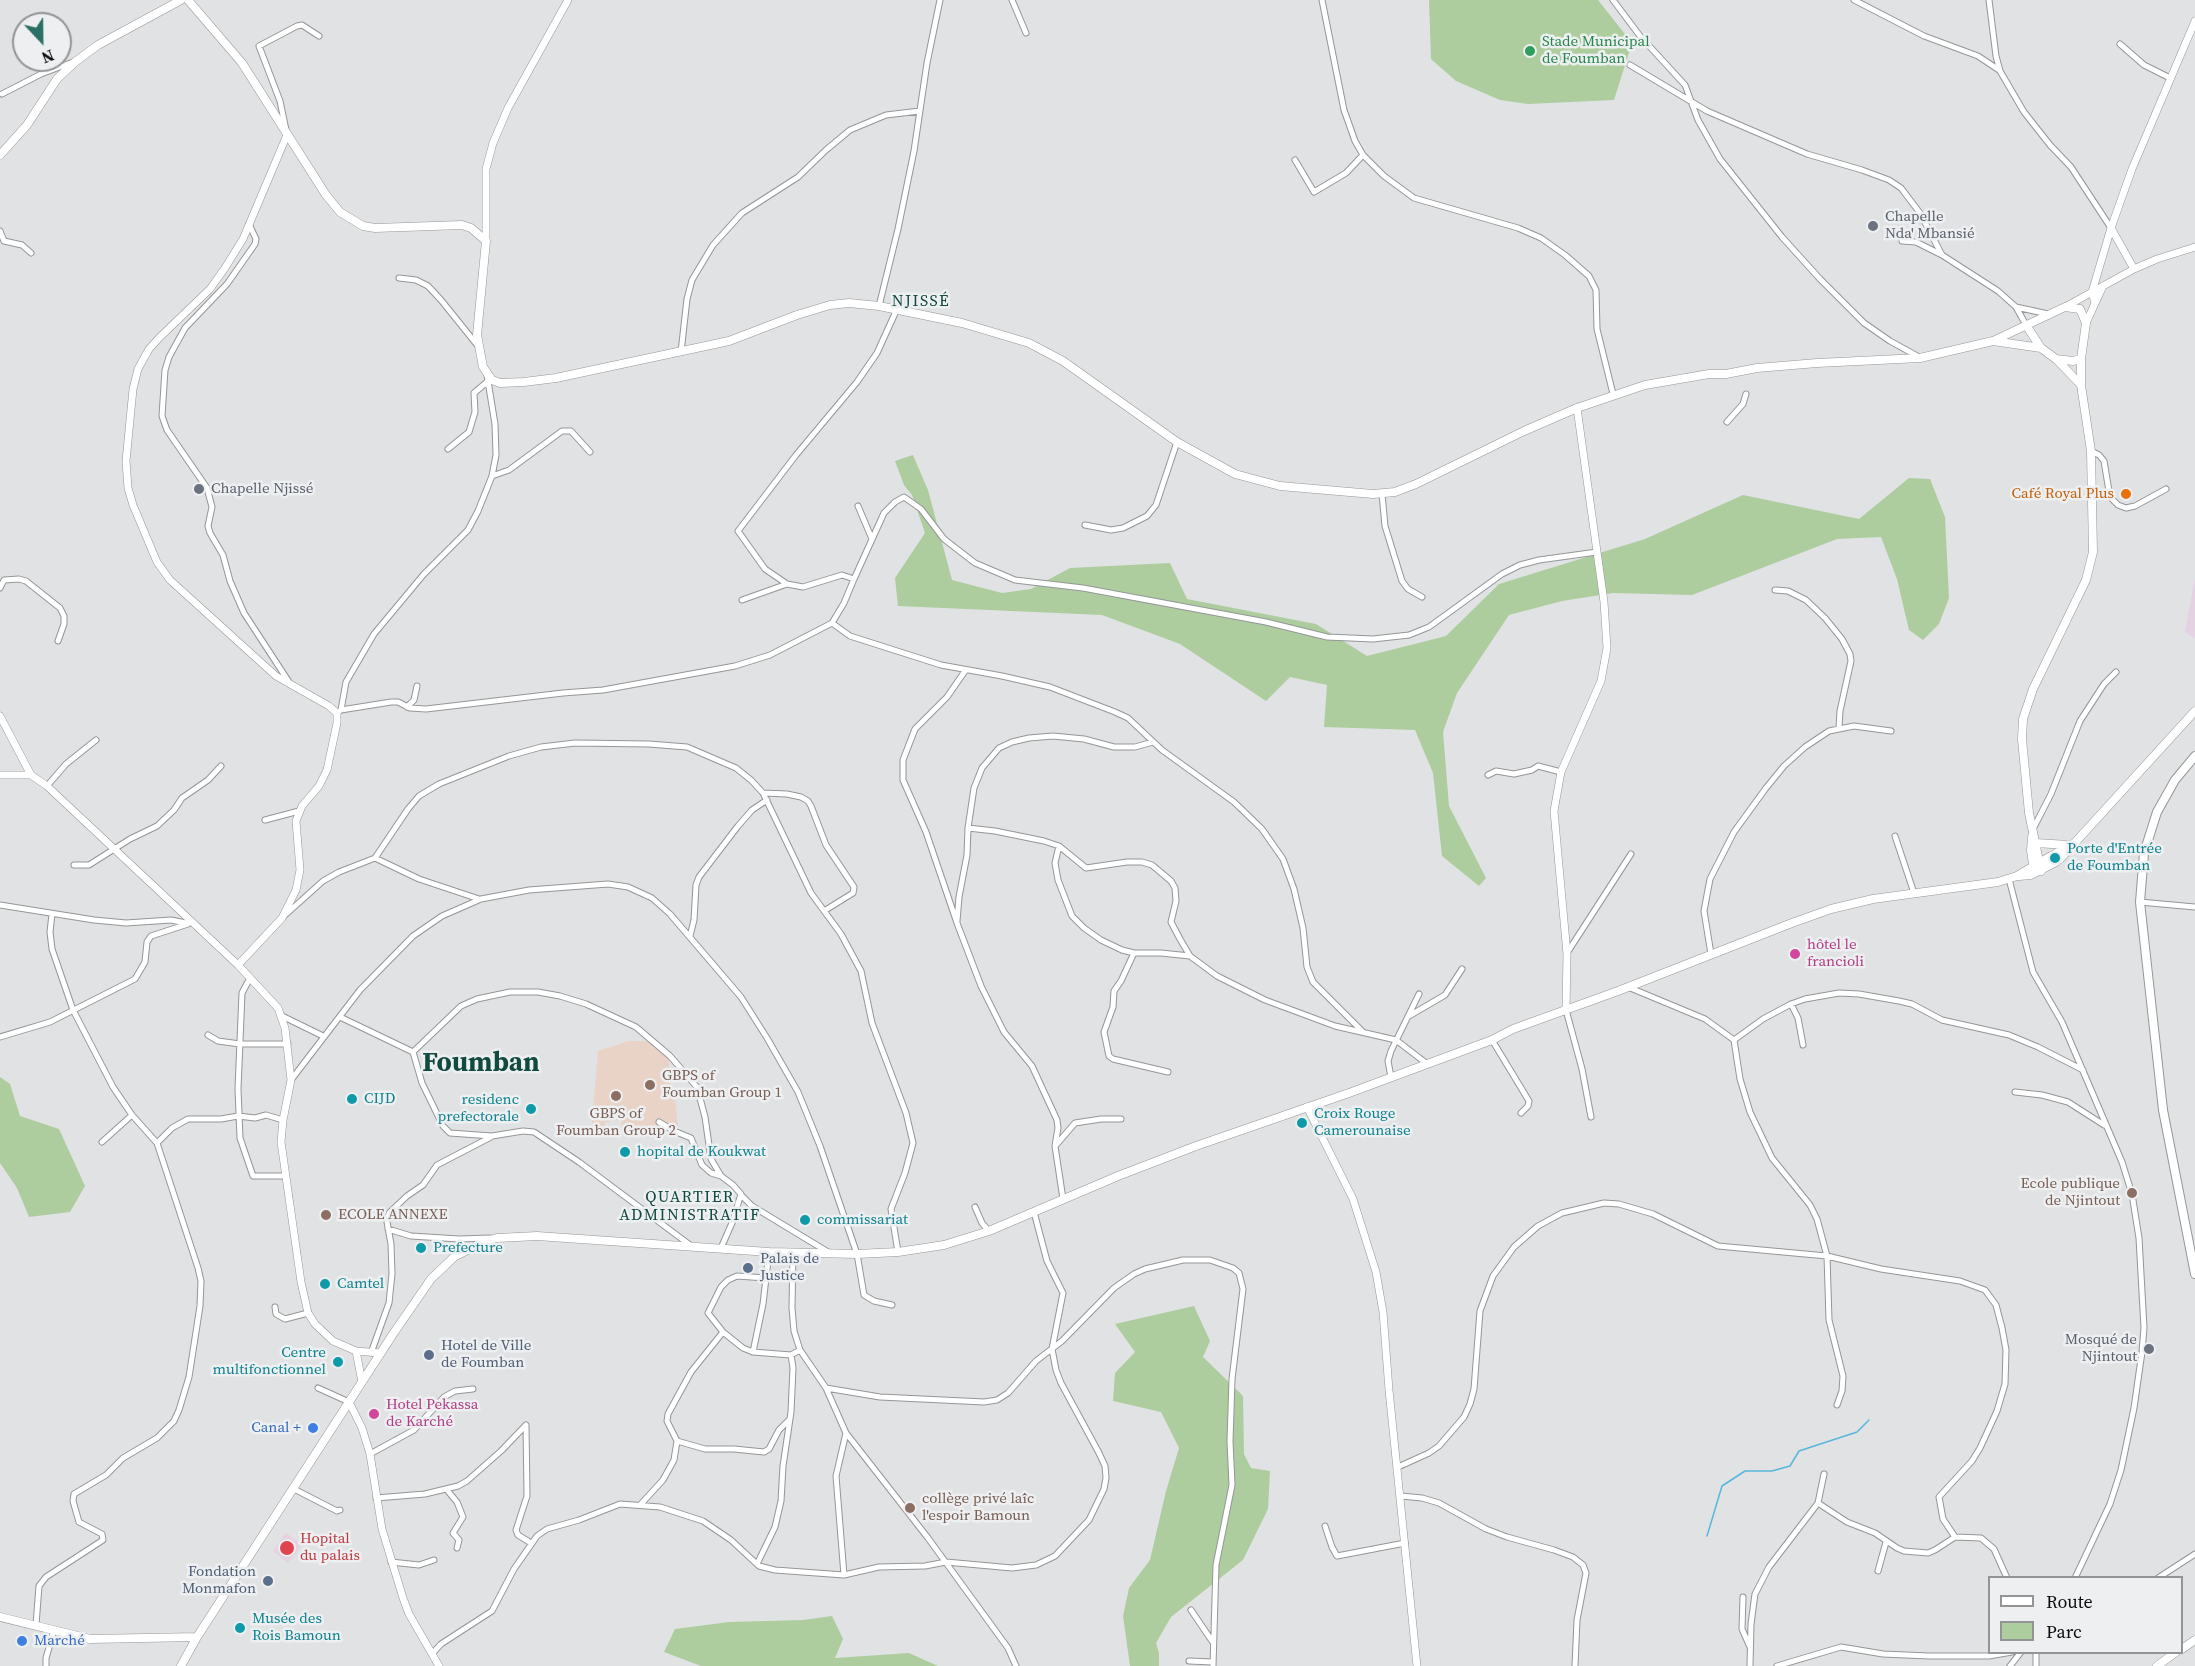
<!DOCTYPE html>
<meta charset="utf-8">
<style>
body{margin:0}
#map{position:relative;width:2195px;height:1666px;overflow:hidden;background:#e0e2e4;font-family:"Source Serif 4",serif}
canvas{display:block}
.legend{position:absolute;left:1988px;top:1576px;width:195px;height:78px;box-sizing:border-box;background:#edeff1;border:2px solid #939495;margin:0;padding:8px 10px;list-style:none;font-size:18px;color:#0b0c0c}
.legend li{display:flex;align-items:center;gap:12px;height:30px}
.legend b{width:30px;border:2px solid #939495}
.north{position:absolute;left:12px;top:12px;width:60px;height:60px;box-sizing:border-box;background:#edeff1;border:2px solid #939495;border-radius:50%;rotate:158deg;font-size:16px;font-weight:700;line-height:24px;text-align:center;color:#0b0c0c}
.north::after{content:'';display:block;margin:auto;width:21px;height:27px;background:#2b7065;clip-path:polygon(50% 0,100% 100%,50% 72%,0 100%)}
</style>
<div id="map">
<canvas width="2195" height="1666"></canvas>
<ul class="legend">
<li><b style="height:8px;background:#fff"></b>Route</li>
<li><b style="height:16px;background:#aecd9f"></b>Parc</li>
</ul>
<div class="north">N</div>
</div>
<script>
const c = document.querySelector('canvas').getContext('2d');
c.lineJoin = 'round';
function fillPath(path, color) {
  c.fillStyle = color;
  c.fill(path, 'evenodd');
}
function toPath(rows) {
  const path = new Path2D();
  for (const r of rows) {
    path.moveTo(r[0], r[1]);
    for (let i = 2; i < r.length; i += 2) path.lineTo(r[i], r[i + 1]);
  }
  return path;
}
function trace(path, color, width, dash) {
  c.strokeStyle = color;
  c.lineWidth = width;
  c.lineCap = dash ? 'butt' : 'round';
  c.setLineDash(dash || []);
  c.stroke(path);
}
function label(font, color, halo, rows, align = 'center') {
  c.font = font + ' "Source Serif 4",serif';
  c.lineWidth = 5;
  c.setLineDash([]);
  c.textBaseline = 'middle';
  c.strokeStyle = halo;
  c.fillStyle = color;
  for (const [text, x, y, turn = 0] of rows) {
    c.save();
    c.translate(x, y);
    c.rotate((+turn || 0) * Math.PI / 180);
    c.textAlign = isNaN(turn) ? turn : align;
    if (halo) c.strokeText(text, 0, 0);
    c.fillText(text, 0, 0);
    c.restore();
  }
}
const education = toPath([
 [629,1041,648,1041,669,1059,669,1081,674,1090,678,1126,622,1130,621,1120,605,1122,605,1131,591,1132,598,1051]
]);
const medical = toPath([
 [2195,578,2195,638,2185,632],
 [286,1533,302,1545,288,1563,273,1551]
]);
const green = toPath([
 [1429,0,1598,0,1632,43,1614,100,1528,104,1500,100,1456,81,1431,59],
 [913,455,928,490,952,580,1002,593,1031,589,1070,568,1170,563,1187,599,1316,624,1367,656,1446,636,1499,584,1645,539,1743,495,1859,519,1909,478,1930,479,1945,517,1949,598,1939,624,1923,640,1909,630,1897,579,1881,537,1837,539,1692,595,1613,593,1562,601,1509,615,1457,693,1443,732,1449,806,1486,878,1479,886,1442,856,1433,773,1415,730,1324,727,1327,685,1290,677,1266,701,1180,644,1102,615,898,606,895,578,925,533,912,495,904,485,895,461],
 [0,1077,10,1084,20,1116,59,1129,85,1186,70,1212,29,1217,17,1188,0,1163],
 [1194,1306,1210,1341,1203,1357,1243,1396,1244,1454,1251,1468,1270,1471,1268,1509,1243,1560,1171,1617,1156,1643,1159,1653,1159,1666,1130,1666,1123,1616,1129,1588,1150,1560,1166,1491,1179,1448,1161,1412,1113,1401,1115,1373,1135,1352,1115,1324],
 [832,1616,843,1639,835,1658,909,1653,938,1666,701,1666,664,1652,675,1629,729,1622,803,1620]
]);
const stream = toPath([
 [1707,1536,1722,1486,1745,1471,1772,1471,1790,1466,1799,1451,1857,1432,1869,1420]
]);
const minor = toPath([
 [1012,0,1026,33],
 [1322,0,1344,110,1355,141,1363,155,1384,176,1414,198,1518,228,1541,238,1565,255,1589,276,1596,290,1597,329,1613,394],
 [1613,0,1640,36,1685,85,1698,120,1720,159,1782,237,1820,279,1864,323,1890,341,1919,357],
 [1854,0,1924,36,1978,56,1999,70],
 [1989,0,1996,56,2000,71,2024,112,2050,145,2071,167,2111,228],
 [2120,44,2144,65,2170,78],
 [1630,65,1707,111,1807,154,1862,170,1889,180,1901,188,1920,213,1942,255,1998,291,2016,307,2026,325],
 [2,94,41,74,73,62],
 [286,130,280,101,259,46,297,26,302,25,319,36],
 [1295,160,1314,192,1346,173,1363,155],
 [249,224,256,239,255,244,227,284,185,328,169,357,165,370,162,416,167,430,207,488,212,507,208,526,210,533,223,555,230,581,244,613,289,682],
 [0,231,4,241,22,245,31,253],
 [1902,241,1916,242,1940,254],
 [399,278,416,280,428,286,441,300,478,346],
 [879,306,898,229,914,151,927,63,940,0],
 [2016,307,2048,314],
 [897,309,877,353,857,382,796,455,738,531,765,569,787,584,803,587,842,575,854,579,844,603,832,623,850,636,941,665,1002,676,1050,687,1115,712,1128,718,1162,750,1234,802,1262,829,1283,859,1294,889,1303,928,1307,967,1313,982,1362,1031],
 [681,352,687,299,692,280,713,245,742,213,798,177,826,150,850,130,886,115,920,111],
 [1727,422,1743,404,1746,394],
 [448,449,469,432,475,412,474,393,487,382],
 [2091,451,2099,455,2104,461,2110,497,2118,505,2126,508,2135,506,2166,489],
 [492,476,509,470,562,431,571,431,590,452],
 [1382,494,1385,526,1402,581,1408,589,1422,597],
 [858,506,872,539],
 [1085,525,1111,530,1123,528,1147,516,1156,505,1177,442],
 [854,579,884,513,895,502,904,497,921,509,944,539,975,563,1015,580,1083,588,1266,622,1327,637,1373,639,1409,635,1429,627,1502,574,1520,565,1539,560,1597,552],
 [0,588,4,580,19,579,26,581,60,608,64,616,64,624,58,641],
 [1775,590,1788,591,1806,600,1825,618,1842,639,1850,654,1851,661,1840,711,1839,728],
 [742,600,787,584],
 [965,671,947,697,915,729,903,760,903,780,926,832,957,923,981,986,1004,1032,1032,1066,1057,1120,1058,1128,1055,1146,1063,1199],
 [407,707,414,700,417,686],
 [341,710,346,682,374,634,424,574,468,530,478,511,492,476,496,455,495,424,487,375],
 [337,713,341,710,391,702,398,702,410,708,426,709,563,693,603,690,735,666,770,655,832,623],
 [1488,775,1496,771,1514,774,1532,770,1538,766,1561,772],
 [47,786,66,764,96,740],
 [763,793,787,794,801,797,808,801,811,806,826,845,854,887,853,893,824,911],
 [265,820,299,811],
 [968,828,995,831,1044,841,1059,846,1086,868,1127,862,1142,862,1152,865,1171,881,1175,888,1176,901,1171,922,1180,939,1190,956,1217,976,1265,1000,1335,1026,1396,1040,1426,1063],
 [2032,831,2051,794,2080,721,2104,684,2116,672],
 [1895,836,1914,893],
 [1059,846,1055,863,1058,880,1072,916,1084,928,1101,940,1122,950,1134,953,1161,953,1190,956],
 [375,858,419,879,479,899],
 [74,865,89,865,130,839,157,826,174,810,182,798,208,780,221,766],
 [2009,879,2033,972,2062,1022,2122,1162,2132,1194,2139,1238,2144,1328,2142,1352,2134,1408,2121,1470,2110,1504,2075,1578],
 [2140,902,2195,907],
 [0,905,94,920,126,923,171,920,186,923],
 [284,916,323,881,339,872,375,858,408,809,419,796,439,784,509,756,541,747,575,743,649,744,687,747,736,768,751,780,763,793,811,893,841,934,861,971,872,1023,906,1113,913,1143,905,1173,891,1209,898,1252],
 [957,921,959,897,967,855,968,828,974,788,982,768,999,748,1012,742,1029,738,1053,736,1084,739,1114,747,1135,747,1153,742],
 [690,936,694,920,696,885,699,877,738,826,752,810,767,800],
 [1134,953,1121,981,1114,991,1113,1007,1104,1032,1109,1056,1113,1059,1168,1072],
 [1567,953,1631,854],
 [1711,954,1704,911,1710,879,1734,832,1766,788,1784,766,1805,747,1829,731,1854,726,1891,731],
 [250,978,242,993,238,1089,240,1138,253,1176,286,1176],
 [1628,987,1705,1019,1734,1040,1740,1079,1750,1112,1772,1158,1810,1205,1817,1219,1827,1256,1829,1320,1843,1376,1842,1391,1837,1405],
 [1791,1004,1798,1018,1803,1045],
 [1566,1010,1582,1069,1591,1117],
 [282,1016,323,1036],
 [1409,1016,1445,995,1462,969],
 [340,1017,413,1052,422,1083,443,1126,450,1133,492,1136,523,1131,534,1132,579,1162,690,1245],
 [208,1035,218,1041,240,1044,288,1044],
 [0,1037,50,1022,135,979,145,962,147,942,151,936,188,924],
 [1492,1040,1529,1101,1528,1106,1521,1113],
 [1734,1040,1763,1019,1791,1004,1805,999,1839,993,1859,994,1899,1001,1912,1004,1942,1020,2009,1035,2038,1047,2083,1070],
 [413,1052,461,1006,477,999,510,992,538,992,560,996,586,1004,636,1027,670,1056,697,1087,705,1117,711,1159,721,1176,733,1185,741,1194,732,1223,721,1248],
 [1391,1077,1388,1061,1391,1051,1419,994],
 [291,1080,360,990,413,936,442,916,481,899,529,890,608,884,628,887,652,898,670,914,741,997,767,1038,798,1092,820,1146,857,1254,864,1295,874,1301,892,1305],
 [2015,1092,2042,1095,2068,1102,2104,1125],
 [659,1122,674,1131,691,1138,702,1165,711,1173,721,1176],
 [102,1142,132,1115],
 [157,1143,172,1128,188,1119,221,1119,238,1116,255,1118,266,1115,283,1120],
 [1056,1145,1075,1123,1101,1119,1121,1119],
 [741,1195,752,1206,828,1252],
 [975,1207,982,1223,989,1231],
 [388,1229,411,1236,459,1239,490,1238],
 [769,1252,766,1278,737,1276,728,1280,721,1287,708,1313,723,1332,743,1348,753,1352,791,1355,800,1350],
 [793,1252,792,1308,794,1331,800,1350,826,1388,846,1433,928,1538,1008,1648,1016,1666],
 [275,1307,276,1314,285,1319,308,1313],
 [753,1352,763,1304,766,1278],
 [371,1353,389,1303,392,1274,391,1244,387,1222,389,1213,407,1196,423,1185,437,1165,491,1137],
 [318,1388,349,1402],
 [826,1388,880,1397,984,1402,997,1400,1008,1393,1036,1361,1062,1341,1114,1288,1134,1274,1145,1269,1183,1260,1210,1260,1233,1268,1239,1273,1243,1289,1232,1379,1230,1441,1232,1485,1216,1565,1213,1666],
 [677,1441,705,1449,734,1449,764,1452,769,1449,779,1430,789,1420],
 [370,1454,414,1430,444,1397,455,1391,473,1389],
 [1398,1467,1429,1453,1439,1446,1464,1417,1470,1404,1474,1389,1480,1311,1493,1276,1514,1247,1538,1226,1562,1213,1604,1203,1619,1204,1653,1214,1718,1246,1827,1256,1881,1269,1960,1281,1985,1290,1996,1305,2002,1328,2006,1350,2005,1384,1997,1411,1980,1448,1972,1461,1939,1497,1943,1519,1955,1537],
 [294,1489,337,1511,340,1510],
 [447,1490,457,1502,463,1517,453,1533,459,1540,457,1548],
 [1401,1496,1422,1498,1439,1503,1486,1529,1507,1537,1554,1550,1573,1557,1583,1565,1586,1573,1577,1620,1575,1666],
 [376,1498,425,1494,458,1486,467,1481,501,1451,526,1425,527,1496,516,1530,518,1535,531,1543],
 [1818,1503,1847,1522,1875,1533,1897,1548,1904,1551,1928,1553,1935,1550,1955,1537,1981,1538,1994,1549,2007,1578],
 [641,1504,663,1480,674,1460,677,1441,667,1421,668,1414,691,1372,723,1332],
 [1325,1526,1332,1547,1337,1556,1405,1543],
 [391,1562,419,1565,434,1560],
 [757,1564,775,1527,781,1501,783,1466,791,1412,793,1368,791,1355],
 [1878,1571,1886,1542],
 [844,1575,836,1476,846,1433],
 [2158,1578,2195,1554],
 [1743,1597,1742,1629,1750,1647],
 [1191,1610,1212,1641],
 [36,1625,39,1586,46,1577,103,1540,102,1534,79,1522,73,1501,74,1494,106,1475,123,1458,157,1438,174,1421,179,1410,189,1377,200,1306,201,1281,198,1268,157,1143,132,1115,113,1087,73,1010,52,949,50,932,52,914],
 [2036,1652,2036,1666],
 [432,1654,441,1644,492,1611,514,1569,537,1536,547,1529,579,1520,620,1504,660,1507,703,1521,731,1540,759,1566,775,1570,844,1575,879,1567,925,1566,946,1562,1012,1568,1036,1565,1055,1556,1089,1520,1104,1489,1106,1478,1105,1466,1099,1453,1061,1383,1056,1370,1052,1349,1063,1293,1047,1261,1034,1212],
 [1189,1661,1213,1662],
 [46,1666,46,1658,54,1630],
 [1750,1666,1751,1624,1755,1594,1769,1567,1818,1503,1824,1474],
 [1777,1666,1841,1647,1883,1654,1929,1656,1989,1656,2012,1652],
 [2010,1666,2021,1652]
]);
const tertiary = toPath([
 [2111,228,2134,269],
 [486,241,486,169,493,143,508,108,568,0],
 [2095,303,2092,292,2111,228,2132,169,2195,21],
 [2065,307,2134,269,2157,259,2195,247],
 [2086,323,2103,286],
 [0,716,31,775],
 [0,775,31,775,47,786,238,965,278,1008,285,1028,291,1080,283,1120,281,1142,301,1282,308,1313,315,1324,333,1341,356,1351,381,1353],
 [238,965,282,918,296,890,300,870,296,821,302,806,319,786,327,770,337,723,337,713,329,706,276,676,170,580,157,562,133,505,128,488,126,461,133,389,138,369,149,349,160,337,210,289,225,268,243,239,287,135],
 [1566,1010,1567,954,1554,811,1561,772,1601,681,1607,648,1604,602,1577,408],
 [1307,1107,1353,1199,1376,1272,1383,1312,1389,1390,1417,1666],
 [356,1351,362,1382],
 [349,1402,362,1428,370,1454,382,1529,403,1598,409,1614,439,1666]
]);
const secondary = toPath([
 [188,0,242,63,326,195,340,212,363,226,375,228,462,225,471,228,486,241,477,335,483,367,492,380,500,383,524,382,556,378,729,341,797,315,830,305,849,303,879,306,962,323,1029,343,1063,361,1177,442,1235,474,1280,486,1373,494,1395,492,1416,484,1524,431,1577,408,1645,385,1709,374,1726,374,1757,368,1817,363,1920,358,1993,341,2065,307,2080,309,2086,323,2081,359,2081,385,2091,451,2093,552,2086,580,2033,689,2023,719,2022,739,2029,813,2041,871],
 [0,155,27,125,57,79,75,62,98,45,181,0],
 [2026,325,2041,348,2056,359,2073,361,2081,359],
 [1993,341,2041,348],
 [2057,360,2081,385],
 [2032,837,2031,851,2034,870],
 [2035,843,2069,845],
 [2055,854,2070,845],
 [2060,859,2195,711],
 [2019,876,2031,875,2056,862],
 [0,1617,90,1639,197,1637,393,1334,431,1279,454,1257,483,1242,497,1238,537,1236,769,1252,857,1254,898,1252,944,1245,989,1231,1118,1176,1196,1146,1349,1093,1492,1040,1513,1029,1618,991,1792,923,1831,909,1873,899,1998,882,2017,876,2051,856],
 [2182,1649,2195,1640],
 [181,1666,197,1637],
 [2157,1666,2176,1652]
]);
const trunk = toPath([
 [2195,756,2175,780,2157,812,2144,853,2140,902,2163,1110,2195,1274]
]);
const markers = [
 [1530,51,6,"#2e9e5b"],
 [1873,226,6,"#6b7280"],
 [199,489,6,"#6b7280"],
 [2126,494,6,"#e8710a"],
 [2055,858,6,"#0f9aa8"],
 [1795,954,6,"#d1479c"],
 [650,1085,6,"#8d6e63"],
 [616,1096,6,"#8d6e63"],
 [352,1099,6,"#0f9aa8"],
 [531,1109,6,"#0f9aa8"],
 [1302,1123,6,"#0f9aa8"],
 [625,1152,6,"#0f9aa8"],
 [2132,1193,6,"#8d6e63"],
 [326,1215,6,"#8d6e63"],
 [805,1220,6,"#0f9aa8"],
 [421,1248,6,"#0f9aa8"],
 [748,1268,6,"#5c6f8a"],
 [325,1284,6,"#0f9aa8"],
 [2149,1349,6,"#6b7280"],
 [429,1355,6,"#5c6f8a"],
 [338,1362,6,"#0f9aa8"],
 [374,1414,6,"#d1479c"],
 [313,1428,6,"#3f7fe0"],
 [910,1508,6,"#8d6e63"],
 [287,1548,8,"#e0444e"],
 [268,1581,6,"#5c6f8a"],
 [240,1628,6,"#0f9aa8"],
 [22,1641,6,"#3f7fe0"]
];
const leisureNames = [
 ["Stade Municipal",1542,42],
 ["de Foumban",1542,59]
];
const worshipNames = [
 ["Chapelle",1885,217],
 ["Nda' Mbansié",1885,234],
 ["Chapelle Njissé",211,489],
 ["Mosqué de",2137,1340,"right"],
 ["Njintout",2137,1357,"right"]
];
const foodNames = [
 ["Café Royal Plus",2114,494]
];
const cultureNames = [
 ["Porte d'Entrée",2067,849],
 ["de Foumban",2067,866],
 ["CIJD",364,1099],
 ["residenc",519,1100,"right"],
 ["prefectorale",519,1117,"right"],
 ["Croix Rouge",1314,1114],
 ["Camerounaise",1314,1131],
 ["hopital de Koukwat",637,1152],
 ["commissariat",817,1220],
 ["Prefecture",433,1248],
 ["Camtel",337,1284],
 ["Centre",326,1353,"right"],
 ["multifonctionnel",326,1370,"right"],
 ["Musée des",252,1619],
 ["Rois Bamoun",252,1636]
];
const hotelNames = [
 ["hôtel le",1807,945],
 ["francioli",1807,962],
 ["Hotel Pekassa",386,1405],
 ["de Karché",386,1422]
];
const educationNames = [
 ["GBPS of",662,1076],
 ["Foumban Group 1",662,1093],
 ["GBPS of",616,1114,"center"],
 ["Foumban Group 2",616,1131,"center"],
 ["Ecole publique",2120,1184,"right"],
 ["de Njintout",2120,1201,"right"],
 ["ECOLE ANNEXE",338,1215],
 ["collège privé laîc",922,1499],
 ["l'espoir Bamoun",922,1516]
];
const serviceNames = [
 ["Palais de",760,1259],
 ["Justice",760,1276],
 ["Hotel de Ville",441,1346],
 ["de Foumban",441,1363],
 ["Fondation",256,1572,"right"],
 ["Monmafon",256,1589,"right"]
];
const shopNames = [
 ["Canal +",301,1428],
 ["Marché",34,1641,"left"]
];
const healthNames = [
 ["Hopital",300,1539],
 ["du palais",300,1556]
];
const neighbourhoodNames = [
 ["NJISSÉ",921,302],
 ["QUARTIER",690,1198],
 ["ADMINISTRATIF",690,1216]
];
const townNames = [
 ["Foumban",481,1064]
];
fillPath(education, '#e9d3c7');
fillPath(medical, '#e4d1e1');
fillPath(green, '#aecd9f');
trace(stream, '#58b6dc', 1.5);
trace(minor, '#949698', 7);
trace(tertiary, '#949698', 8);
trace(secondary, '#949698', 9);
trace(trunk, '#949698', 10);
trace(minor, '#fff', 5);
trace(tertiary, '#fff', 7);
trace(secondary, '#fff', 8);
trace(trunk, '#fff', 8);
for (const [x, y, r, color] of markers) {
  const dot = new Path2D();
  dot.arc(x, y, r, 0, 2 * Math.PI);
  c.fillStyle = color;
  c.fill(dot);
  trace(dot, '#edeff1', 2);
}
label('15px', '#27864d', '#edeff1', leisureNames, 'left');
label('15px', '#5b616d', '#edeff1', worshipNames, 'left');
label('15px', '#c56008', '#edeff1', foodNames, 'right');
label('15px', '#0d838f', '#edeff1', cultureNames, 'left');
label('15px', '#b23c85', '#edeff1', hotelNames, 'left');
label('15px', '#785e54', '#edeff1', educationNames, 'left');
label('15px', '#4e5e75', '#edeff1', serviceNames, 'left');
label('15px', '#366cbe', '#edeff1', shopNames, 'right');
label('15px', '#be3a42', '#edeff1', healthNames, 'left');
c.letterSpacing = '1.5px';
label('16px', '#104a41', '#edeff1', neighbourhoodNames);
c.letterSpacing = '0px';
label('bold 27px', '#104a41', '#edeff1', townNames);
</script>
